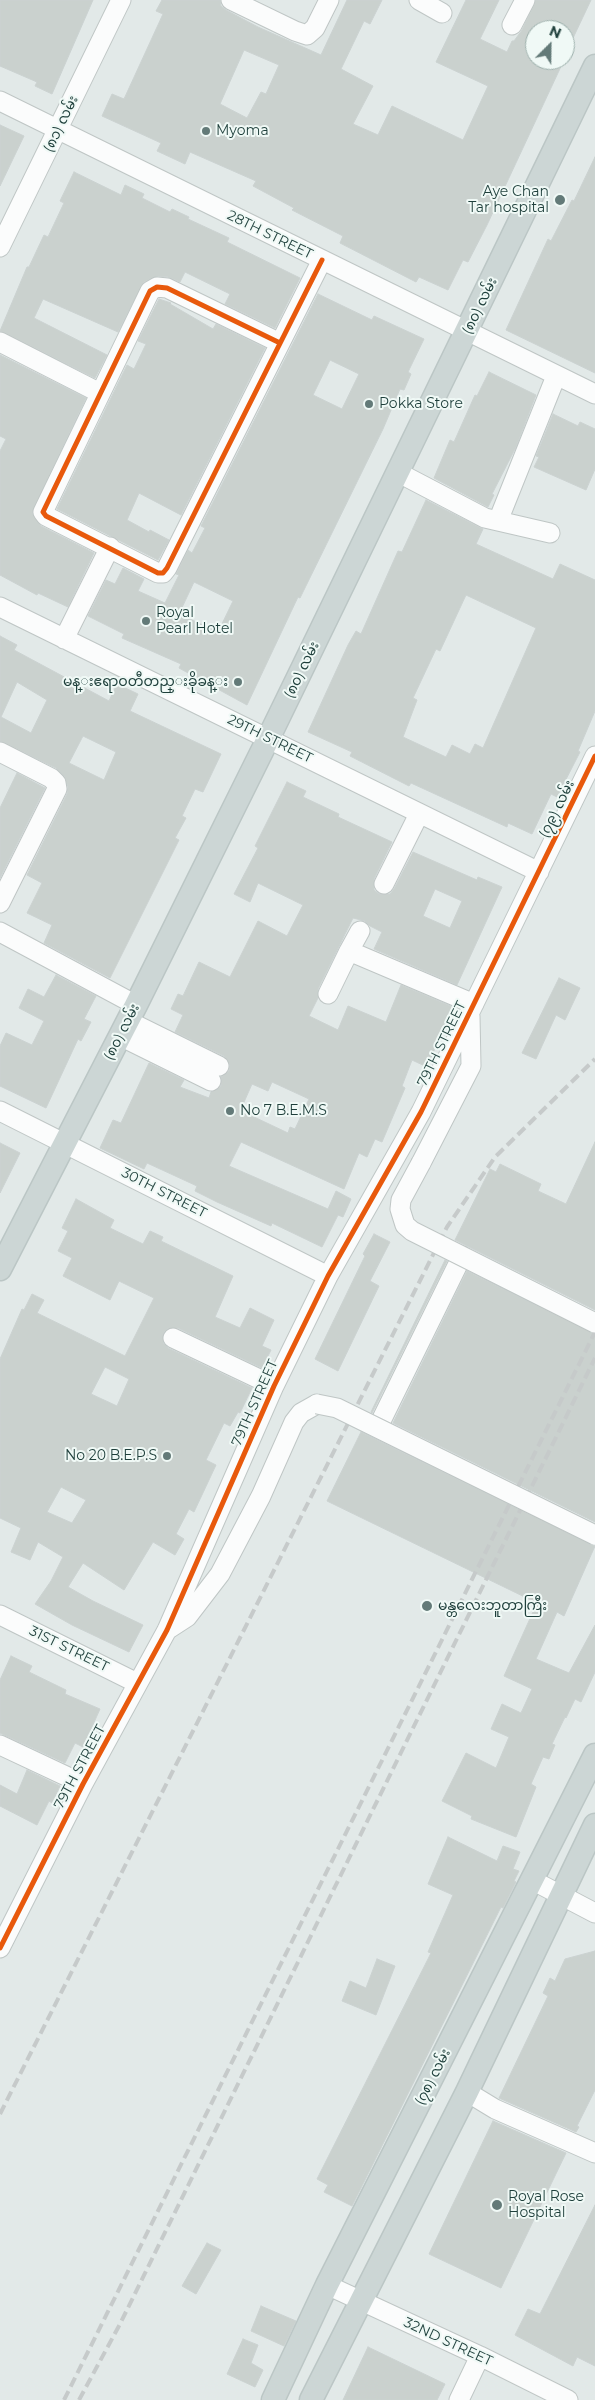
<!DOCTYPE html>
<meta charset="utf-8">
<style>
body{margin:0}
#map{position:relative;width:595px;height:2400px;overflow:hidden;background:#e2e9e8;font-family:Montserrat,sans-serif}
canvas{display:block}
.north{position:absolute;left:525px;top:20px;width:50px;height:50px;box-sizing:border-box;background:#f0f9f6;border:1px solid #9cafab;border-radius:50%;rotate:23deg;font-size:14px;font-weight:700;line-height:20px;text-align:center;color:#1e3f3b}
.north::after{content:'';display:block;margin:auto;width:18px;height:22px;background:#637a78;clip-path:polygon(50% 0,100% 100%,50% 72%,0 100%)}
</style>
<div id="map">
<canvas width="595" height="2400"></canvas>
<div class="north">N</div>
</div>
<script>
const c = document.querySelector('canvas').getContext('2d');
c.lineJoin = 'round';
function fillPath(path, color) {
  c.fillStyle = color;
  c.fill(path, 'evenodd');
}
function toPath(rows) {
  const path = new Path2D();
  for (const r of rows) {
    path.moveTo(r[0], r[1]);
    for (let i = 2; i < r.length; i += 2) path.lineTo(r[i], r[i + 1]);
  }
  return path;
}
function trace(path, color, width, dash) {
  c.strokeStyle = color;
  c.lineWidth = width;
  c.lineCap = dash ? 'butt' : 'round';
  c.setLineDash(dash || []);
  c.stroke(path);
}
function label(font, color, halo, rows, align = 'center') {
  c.font = font + ' Montserrat,"Noto Sans Myanmar",sans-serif';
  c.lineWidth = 4;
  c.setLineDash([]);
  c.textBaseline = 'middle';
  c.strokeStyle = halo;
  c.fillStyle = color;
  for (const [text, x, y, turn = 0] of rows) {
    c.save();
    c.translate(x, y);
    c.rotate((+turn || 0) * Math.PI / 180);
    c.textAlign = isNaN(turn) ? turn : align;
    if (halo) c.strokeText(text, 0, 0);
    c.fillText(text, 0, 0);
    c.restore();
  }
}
const building = toPath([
 [0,0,93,0,52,94,35,86,37,82,0,66,0,0],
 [162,0,220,0,221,6,226,10,258,27,321,55,347,0,382,0,370,24,364,21,341,69,373,86,353,124,378,135,392,106,463,140,488,86,436,62,466,0,499,0,480,39,507,52,512,41,514,41,522,30,536,0,591,0,565,55,565,30,535,30,535,60,564,60,487,225,468,262,463,260,448,290,419,277,416,282,340,243,343,236,292,210,294,208,253,186,256,181,190,152,185,164,157,151,161,143,102,116,112,94,124,99,163,14,156,11,162,0],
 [244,50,279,65,266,94,261,92,247,118,220,104,244,50],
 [0,125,24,136,0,186,0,125],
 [595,157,595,373,506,330,548,239,551,241,572,200,574,201,595,157],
 [74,172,121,195,125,185,144,194,142,198,170,212,172,209,189,217,188,219,229,238,227,242,300,278,275,328,225,304,230,294,185,272,180,282,168,277,158,276,144,282,118,332,43,299,34,318,107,355,95,378,0,331,27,267,29,267,44,235,48,237,64,203,60,201,74,172],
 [318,294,372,320,374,316,424,339,408,372,411,374,404,390,400,389,383,429,300,598,298,597,247,705,179,668,181,664,122,638,124,634,88,616,106,580,115,584,123,568,144,579,138,591,165,603,179,575,176,574,188,550,192,553,205,528,201,526,318,294],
 [330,360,359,374,342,409,313,395,330,360],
 [194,582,233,601,218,632,179,614,194,582],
 [159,299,171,303,170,304,213,329,216,324,265,348,181,515,139,493,127,520,149,532,150,530,169,540,158,560,57,509,127,365,134,369,146,344,138,341,159,299],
 [0,355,86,398,32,513,41,526,94,553,68,607,38,593,37,595,0,575,0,451,6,439,0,436,0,355],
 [489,372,536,395,516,447,492,494,494,495,488,507,434,478,450,440,454,442,475,395,477,396,489,372],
 [553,414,578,426,580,422,595,429,595,469,586,490,534,467,539,457,536,456,553,414],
 [426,500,483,529,476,544,553,579,560,564,595,580,595,711,578,751,580,752,557,797,551,794,532,834,508,823,507,827,411,783,409,786,350,756,352,752,308,732,348,645,356,631,361,634,398,551,402,552,426,500],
 [466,595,536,628,483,748,475,744,470,754,452,745,446,757,403,737,417,700,413,698,436,649,440,651,466,595],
 [0,636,17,645,14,650,109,701,117,684,138,694,130,711,221,754,203,792,195,789,182,816,186,818,175,838,179,840,110,978,44,943,52,925,27,913,42,883,27,875,67,794,68,787,64,776,56,768,0,741,0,636],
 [17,682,47,700,31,733,1,717,17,682],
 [83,736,116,752,104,780,69,763,83,736],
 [17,773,45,788,0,878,0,808,17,773],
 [287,782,306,791,303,797,339,814,338,817,392,842,374,879,374,890,379,894,390,894,394,889,413,852,477,880,478,877,502,887,457,985,374,949,382,932,370,926,365,921,353,918,318,989,318,998,309,1016,338,1030,348,1006,386,1022,401,985,453,1007,427,1067,412,1060,402,1086,405,1088,382,1142,375,1139,367,1157,359,1153,344,1189,241,1142,229,1166,328,1209,336,1191,351,1199,343,1217,338,1215,322,1247,272,1223,271,1226,217,1202,195,1191,197,1186,147,1163,144,1169,100,1148,113,1120,121,1123,149,1063,184,1080,180,1087,209,1098,211,1092,221,1086,221,1077,229,1071,230,1065,224,1056,175,1032,183,1015,171,1009,178,994,183,996,199,962,230,977,258,921,287,936,303,905,258,883,250,902,234,894,258,848,255,846,287,782],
 [435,889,462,901,450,928,423,916,435,889],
 [272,1082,309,1099,295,1129,290,1127,288,1133,252,1116,253,1115,241,1109,252,1084,268,1091,272,1082],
 [56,975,96,996,84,1019,91,1022,81,1041,78,1039,46,1108,0,1086,0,1046,6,1033,32,1045,44,1021,19,1008,28,989,44,997,56,975],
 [559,978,580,988,565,1020,556,1015,536,1059,522,1053,559,978],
 [595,1142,595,1310,455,1240,490,1169,496,1172,500,1164,541,1184,538,1191,566,1204,595,1142],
 [0,1143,20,1153,0,1193,0,1143],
 [76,1199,114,1220,110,1228,143,1244,150,1231,163,1237,161,1241,233,1276,215,1317,240,1328,250,1308,274,1320,262,1346,271,1350,262,1368,178,1328,167,1329,163,1334,164,1344,168,1348,252,1388,240,1413,238,1412,230,1426,224,1423,206,1460,216,1465,194,1512,189,1509,176,1534,184,1539,175,1555,153,1542,124,1590,83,1563,68,1587,93,1601,143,1625,129,1652,72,1625,35,1604,51,1581,63,1557,38,1542,30,1560,11,1552,21,1528,0,1518,0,1359,22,1309,24,1310,32,1294,44,1300,37,1313,125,1356,154,1298,119,1281,110,1300,63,1276,72,1258,58,1251,68,1231,62,1228,76,1199],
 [105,1367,129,1379,117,1406,91,1394,105,1367],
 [61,1487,86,1500,72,1523,47,1512,61,1487],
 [374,1234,390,1242,370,1281,379,1286,338,1371,315,1359,365,1256,363,1254,374,1234],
 [445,1260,447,1261,372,1413,371,1412,445,1260],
 [467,1271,595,1334,595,1522,393,1423,467,1271],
 [361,1432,595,1546,564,1616,557,1612,536,1659,569,1673,595,1625,595,1672,581,1702,575,1699,566,1718,565,1717,552,1744,555,1745,549,1759,543,1757,531,1784,536,1787,516,1837,471,1819,472,1816,442,1801,466,1753,496,1768,509,1737,491,1729,502,1704,521,1713,532,1689,504,1676,537,1603,327,1501,361,1432],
 [11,1656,32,1666,29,1672,66,1690,65,1694,100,1709,83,1747,75,1743,65,1763,0,1733,0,1680,11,1656],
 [27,1770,60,1786,52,1803,49,1801,37,1825,0,1806,0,1785,17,1794,27,1770],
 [448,1837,497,1861,503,1846,520,1852,513,1869,519,1871,514,1881,516,1882,503,1908,501,1907,352,2206,324,2192,328,2185,317,2179,431,1953,428,1952,453,1895,428,1884,448,1837],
 [595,1951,595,2090,577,2126,579,2127,576,2132,499,2098,548,1996,543,1993,550,1978,555,1981,565,1959,595,1951],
 [377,1959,395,1966,376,2015,342,2001,350,1981,366,1988,377,1959],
 [493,2121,566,2153,501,2288,429,2254,493,2121],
 [595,2205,595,2366,577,2357,573,2366,515,2335,528,2309,540,2314,595,2205],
 [207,2243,221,2250,196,2294,182,2286,207,2243],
 [261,2306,296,2321,284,2346,251,2331,261,2306],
 [243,2339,258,2345,251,2363,263,2370,255,2387,227,2374,243,2339],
 [368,2347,445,2384,437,2400,343,2400,368,2347]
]);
const minor = toPath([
 [231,0,295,31,307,35,315,28,329,0],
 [419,0,442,13],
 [512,25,525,0],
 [0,101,595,394],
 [0,247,121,0],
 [0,342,100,393],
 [280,343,167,288,157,287,150,291,43,512,46,516,158,573,163,573,167,568,249,405,322,260],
 [399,473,485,518,550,533],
 [498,521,556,376],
 [0,607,539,872],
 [64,639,110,547],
 [0,752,51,778,56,783,57,789,0,903],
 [384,884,419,814],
 [0,932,136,1005],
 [349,951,360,931],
 [328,994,349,951,474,1004],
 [128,1021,219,1066],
 [120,1036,211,1081],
 [0,1111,328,1276],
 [421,1163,471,1066,470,1016],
 [173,1338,274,1386],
 [378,1427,462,1256],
 [0,1615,137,1683],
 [167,1630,187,1617,220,1574,261,1496,294,1422,301,1413,317,1404],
 [0,1745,83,1784],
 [532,1880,595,1913],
 [0,1948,83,1784,167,1630,274,1386,328,1276,421,1112,595,756],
 [467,2092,495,2109,595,2153],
 [327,2285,480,2356,568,2400],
 [459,2400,480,2356]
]);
const major = toPath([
 [0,1269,136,1005,269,737,595,66],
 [273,2400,327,2285,595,1755],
 [311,2400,467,2092,595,1825]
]);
const rail = toPath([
 [0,2114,447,1227,495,1157,595,1059],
 [64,2400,595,1332],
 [79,2400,120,2324,595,1358]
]);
const minorBridge = toPath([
 [421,1163,401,1200,400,1209,405,1225,412,1231,595,1323],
 [317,1404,337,1408,595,1535]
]);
const cycleway = toPath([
 [280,343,167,288,157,287,150,291,43,512,46,516,158,573,163,573,167,568,249,405,322,260],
 [0,1948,83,1784,167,1630,274,1386,328,1276,421,1112,595,756]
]);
const markers = [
 [206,131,5,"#637a78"],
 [560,200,6,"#637a78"],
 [369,404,5,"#637a78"],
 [146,621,5,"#637a78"],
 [238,682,5,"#637a78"],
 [230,1111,5,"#637a78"],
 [167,1456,5,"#637a78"],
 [427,1606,6,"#637a78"],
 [497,2205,6,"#637a78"]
];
const streetNames = [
 ["(၈၁) လမ်း",61,124,-64],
 ["28TH STREET",270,235,26],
 ["(၈၀) လမ်း",480,306,-64],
 ["(၈၀) လမ်း",302,670,-64],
 ["29TH STREET",270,739,26],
 ["(၇၉) လမ်း",557,809,-64],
 ["(၈၀) လမ်း",122,1032,-63],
 ["79TH STREET",442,1044,-64],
 ["30TH STREET",164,1193,27],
 ["79TH STREET",255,1403,-66],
 ["31ST STREET",69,1649,26],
 ["79TH STREET",80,1767,-62],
 ["(၇၈) လမ်း",433,2077,-63],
 ["32ND STREET",448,2342,25]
];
const poiNames = [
 ["Myoma",216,131],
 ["Aye Chan",549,192,"right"],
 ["Tar hospital",549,208,"right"],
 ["Pokka Store",379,404],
 ["Royal",156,613],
 ["Pearl Hotel",156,629],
 ["မန္းဧရာဝတီတည္းခိုခန္း",228,682,"right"],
 ["No 7 B.E.M.S",240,1111],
 ["No 20 B.E.P.S",157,1456,"right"],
 ["မန္တလေးဘူတာကြီး",438,1606],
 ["Royal Rose",508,2197],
 ["Hospital",508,2213]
];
fillPath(building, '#cad1ce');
trace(building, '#cbd2d1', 1);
trace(minor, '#bfc6c5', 21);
trace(major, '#bbc6c5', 25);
trace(minor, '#fbfcfc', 19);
trace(major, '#ccd6d5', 22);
trace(rail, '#c6caca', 4, [10, 5]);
trace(minorBridge, '#bfc6c5', 21, []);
trace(minorBridge, '#fbfcfc', 19);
trace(cycleway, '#e8590c', 5);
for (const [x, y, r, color] of markers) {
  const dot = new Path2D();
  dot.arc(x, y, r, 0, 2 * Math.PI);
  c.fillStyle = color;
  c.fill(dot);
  trace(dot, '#f0f9f6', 2);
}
label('14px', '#1e3f3b', '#f0f9f6', streetNames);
label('14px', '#1e3f3b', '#f0f9f6', poiNames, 'left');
</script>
